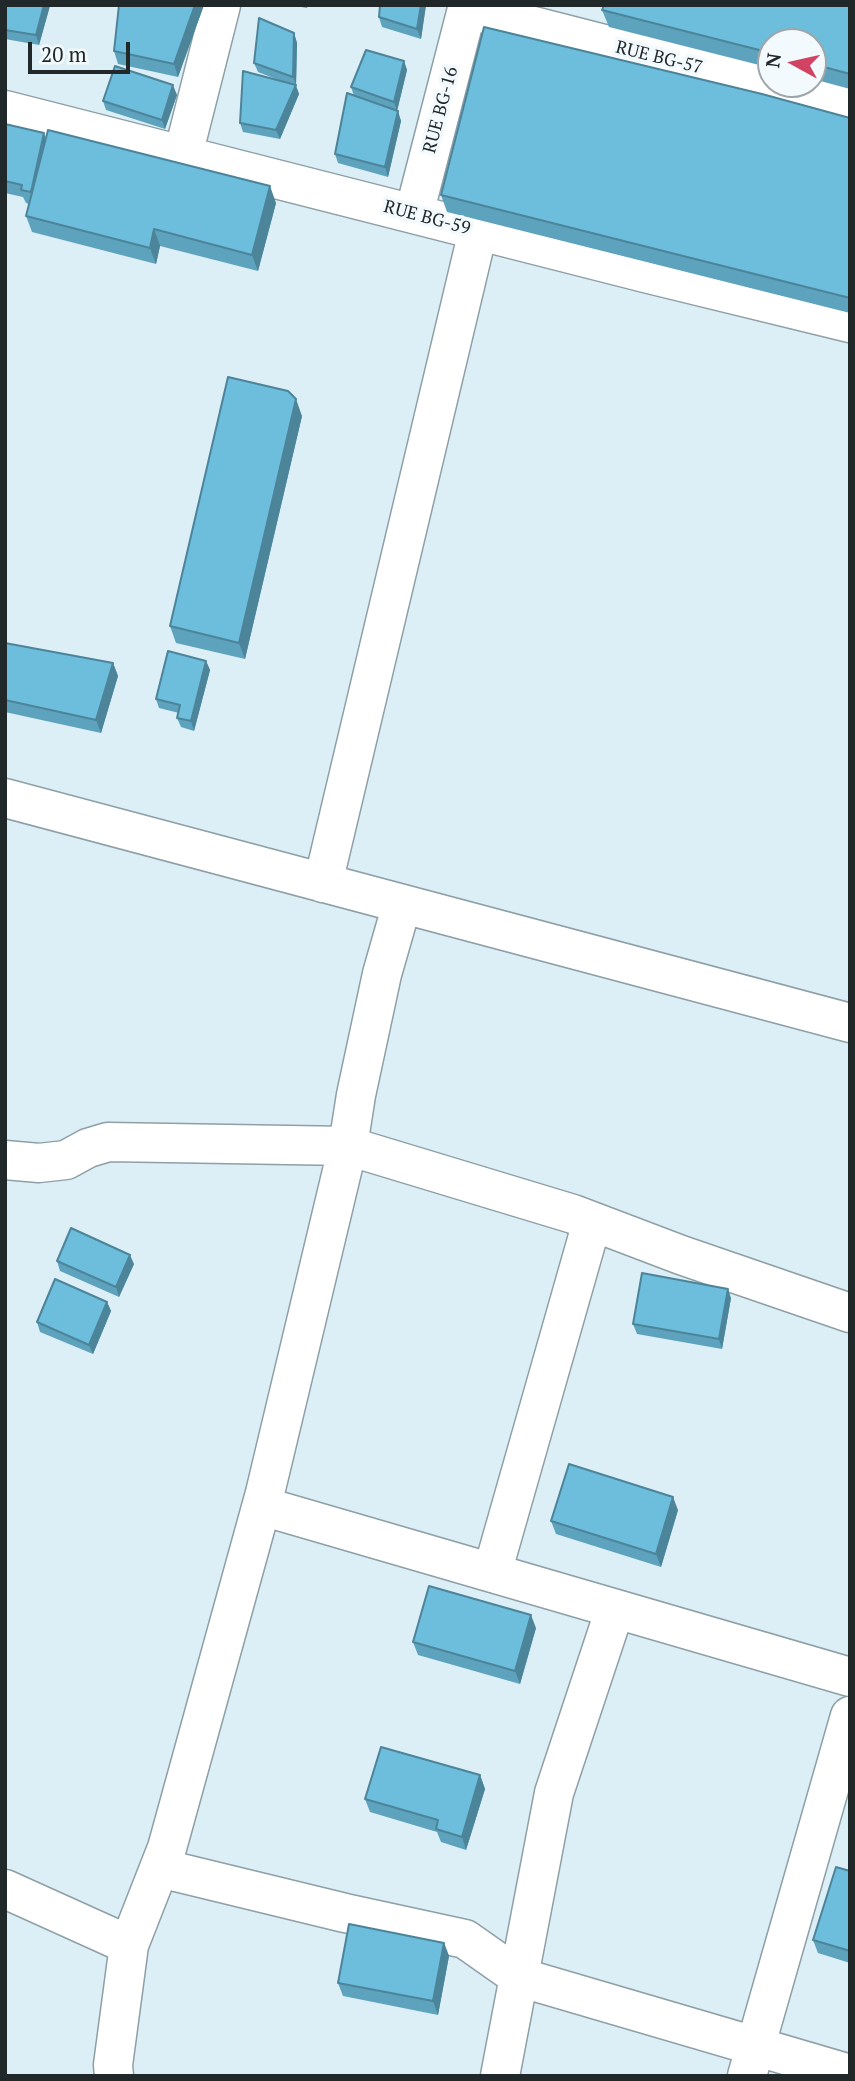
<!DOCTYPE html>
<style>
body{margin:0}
#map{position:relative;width:855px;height:2081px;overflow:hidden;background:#ddeff6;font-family:"PT Serif",serif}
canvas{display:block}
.frame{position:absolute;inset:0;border:7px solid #21282a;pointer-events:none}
.north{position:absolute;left:757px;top:28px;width:70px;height:70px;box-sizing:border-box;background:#f3fafd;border:2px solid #9fa6a9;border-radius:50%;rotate:278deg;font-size:19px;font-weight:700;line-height:28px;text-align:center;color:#21282a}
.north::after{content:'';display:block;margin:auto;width:24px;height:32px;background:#d24263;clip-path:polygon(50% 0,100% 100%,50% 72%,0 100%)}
.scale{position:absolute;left:28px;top:42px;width:102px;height:32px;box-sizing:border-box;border:4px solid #21282a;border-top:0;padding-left:9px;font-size:21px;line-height:24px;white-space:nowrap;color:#21282a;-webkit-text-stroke:5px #f3fafd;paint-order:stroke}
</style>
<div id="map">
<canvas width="855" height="2081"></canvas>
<div class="frame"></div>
<div class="north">N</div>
<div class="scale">20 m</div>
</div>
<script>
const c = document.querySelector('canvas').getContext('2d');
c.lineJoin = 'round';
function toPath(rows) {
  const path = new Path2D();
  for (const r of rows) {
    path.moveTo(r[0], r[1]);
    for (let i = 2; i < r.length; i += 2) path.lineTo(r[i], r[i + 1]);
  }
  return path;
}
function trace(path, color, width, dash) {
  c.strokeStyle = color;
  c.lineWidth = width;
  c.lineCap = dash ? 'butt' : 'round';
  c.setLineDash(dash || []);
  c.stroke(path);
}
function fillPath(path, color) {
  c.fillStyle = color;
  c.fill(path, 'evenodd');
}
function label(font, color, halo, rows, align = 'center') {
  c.font = font + ' "PT Serif",serif';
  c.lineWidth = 7;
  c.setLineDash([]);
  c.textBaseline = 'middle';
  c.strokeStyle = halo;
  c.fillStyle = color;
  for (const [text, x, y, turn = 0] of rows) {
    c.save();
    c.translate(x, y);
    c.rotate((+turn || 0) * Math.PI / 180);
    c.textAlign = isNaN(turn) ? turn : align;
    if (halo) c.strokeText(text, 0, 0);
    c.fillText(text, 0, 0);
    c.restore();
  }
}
const minor = toPath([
 [467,9,850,107],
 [5,110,649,274,850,323],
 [183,155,221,5],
 [414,214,468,5],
 [5,798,850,1023],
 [323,883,478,231],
 [5,1160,39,1163,66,1160,88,1148,108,1142,348,1146,573,1214,681,1255,850,1313],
 [262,1506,850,1677],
 [492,1573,592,1222],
 [160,1868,345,1913,465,1939,519,1977,850,2074],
 [5,1889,129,1945],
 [114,2076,113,2065,129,1945,167,1848,265,1493,348,1146,356,1095,382,974,402,904],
 [500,2076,554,1793,615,1609],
 [747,2076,850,1716]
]);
const wall = toPath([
 [5,5,50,5,39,45,5,39],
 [204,5,178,77,118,64,114,51],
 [289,5,308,5,307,8],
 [426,5,421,39,382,27,379,17],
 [850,5,850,89,813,79,813,42,771,42,771,68,609,27,602,10],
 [294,33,297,43,296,86,299,94,280,139,243,132,240,123,281,81,258,72,254,63],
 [404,61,407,70,397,111,401,121,388,177,338,163,335,154,354,96,351,87],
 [177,95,165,129,106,110,103,101],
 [850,118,850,313,447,212,441,195],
 [5,124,46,138,276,203,258,271,160,246,156,264,32,232,26,216,29,204,26,203,23,197,5,193],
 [302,416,245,659,176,643,170,626],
 [5,643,113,663,118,676,101,733,5,712],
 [206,661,210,670,194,731,181,727,177,718,179,713,159,708,156,699],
 [57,1261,134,1264,119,1297,60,1271],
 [731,1298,722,1349,637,1334,633,1324],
 [107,1302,111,1311,93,1354,40,1332,37,1322],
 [678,1510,661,1567,556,1534,551,1521],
 [536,1628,520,1684,418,1655,413,1642],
 [480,1775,485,1789,466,1850,441,1842,437,1832,370,1812,365,1799],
 [850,1871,850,1963,818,1953,813,1940],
 [444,1943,449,1956,438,2015,343,1996,338,1983]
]);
const shadedWall = toPath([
 [44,5,50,6,39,45,36,35],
 [195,5,204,5,178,77,174,64],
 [421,5,426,5,421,39,417,29],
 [294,33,297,43,296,86,299,94,280,139,276,130,296,85,293,77],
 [404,61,407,70,397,111,394,102],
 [173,85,177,95,165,129,162,120],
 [398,111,401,121,388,177,385,167],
 [44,133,49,147,36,206,31,192],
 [270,186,276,203,258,271,252,255],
 [154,229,160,246,156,264,150,248],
 [296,399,302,416,245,659,239,643],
 [206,661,210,670,194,731,191,721],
 [113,663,118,676,101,733,96,720],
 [130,1255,134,1264,119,1297,116,1287],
 [728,1289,731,1298,722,1349,719,1339],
 [107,1302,111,1311,93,1354,89,1345],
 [673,1497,678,1510,661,1567,656,1554],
 [531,1615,536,1628,520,1684,515,1671],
 [480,1775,485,1789,466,1850,462,1837],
 [444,1943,449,1956,438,2015,433,2001]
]);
const building = toPath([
 [5,5,44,5,36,35,5,30,5,5],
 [119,5,195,5,174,64,114,51,119,5],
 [380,5,421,5,417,29,379,17,380,5],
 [604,5,850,5,850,74,813,64,813,42,771,42,771,53,602,10,604,5],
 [259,18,294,33,293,77,254,63,259,18],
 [484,27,762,94,850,118,850,298,441,195,484,27],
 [366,50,404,61,394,102,351,87,366,50],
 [115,66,173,85,162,120,103,101,115,66],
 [243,71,296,85,276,130,240,123,243,71],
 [347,93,398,111,385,167,335,154,347,93],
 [5,124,44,133,31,192,21,190,22,185,5,181,5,124],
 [48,130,270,186,252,255,154,229,150,248,26,216,48,130],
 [228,377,288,391,296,399,239,643,170,626,228,377],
 [5,643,113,663,96,720,5,700,5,643],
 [168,651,206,661,191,721,177,718,180,705,156,699,168,651],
 [71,1228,130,1255,116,1287,57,1261,71,1228],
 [642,1273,728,1289,719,1339,633,1324,642,1273],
 [55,1279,107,1302,89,1345,37,1322,55,1279],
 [569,1464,673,1497,656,1554,551,1521,569,1464],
 [429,1586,531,1615,515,1671,413,1642,429,1586],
 [381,1747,480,1775,462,1837,436,1829,438,1820,365,1799,381,1747],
 [836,1867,850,1871,850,1951,813,1940,836,1867],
 [349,1924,444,1943,433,2001,338,1983,349,1924]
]);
const streetNames = [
 ["RUE BG-57",659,58,14],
 ["RUE BG-16",441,110,-75],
 ["RUE BG-59",427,218,15]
];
trace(minor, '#8e9fa6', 41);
trace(minor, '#fff', 38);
fillPath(wall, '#5ea3bd');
fillPath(shadedWall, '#4c849a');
fillPath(building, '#6dbddc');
trace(building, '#4c849a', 2);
label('18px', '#21282a', '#f3fafd', streetNames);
</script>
